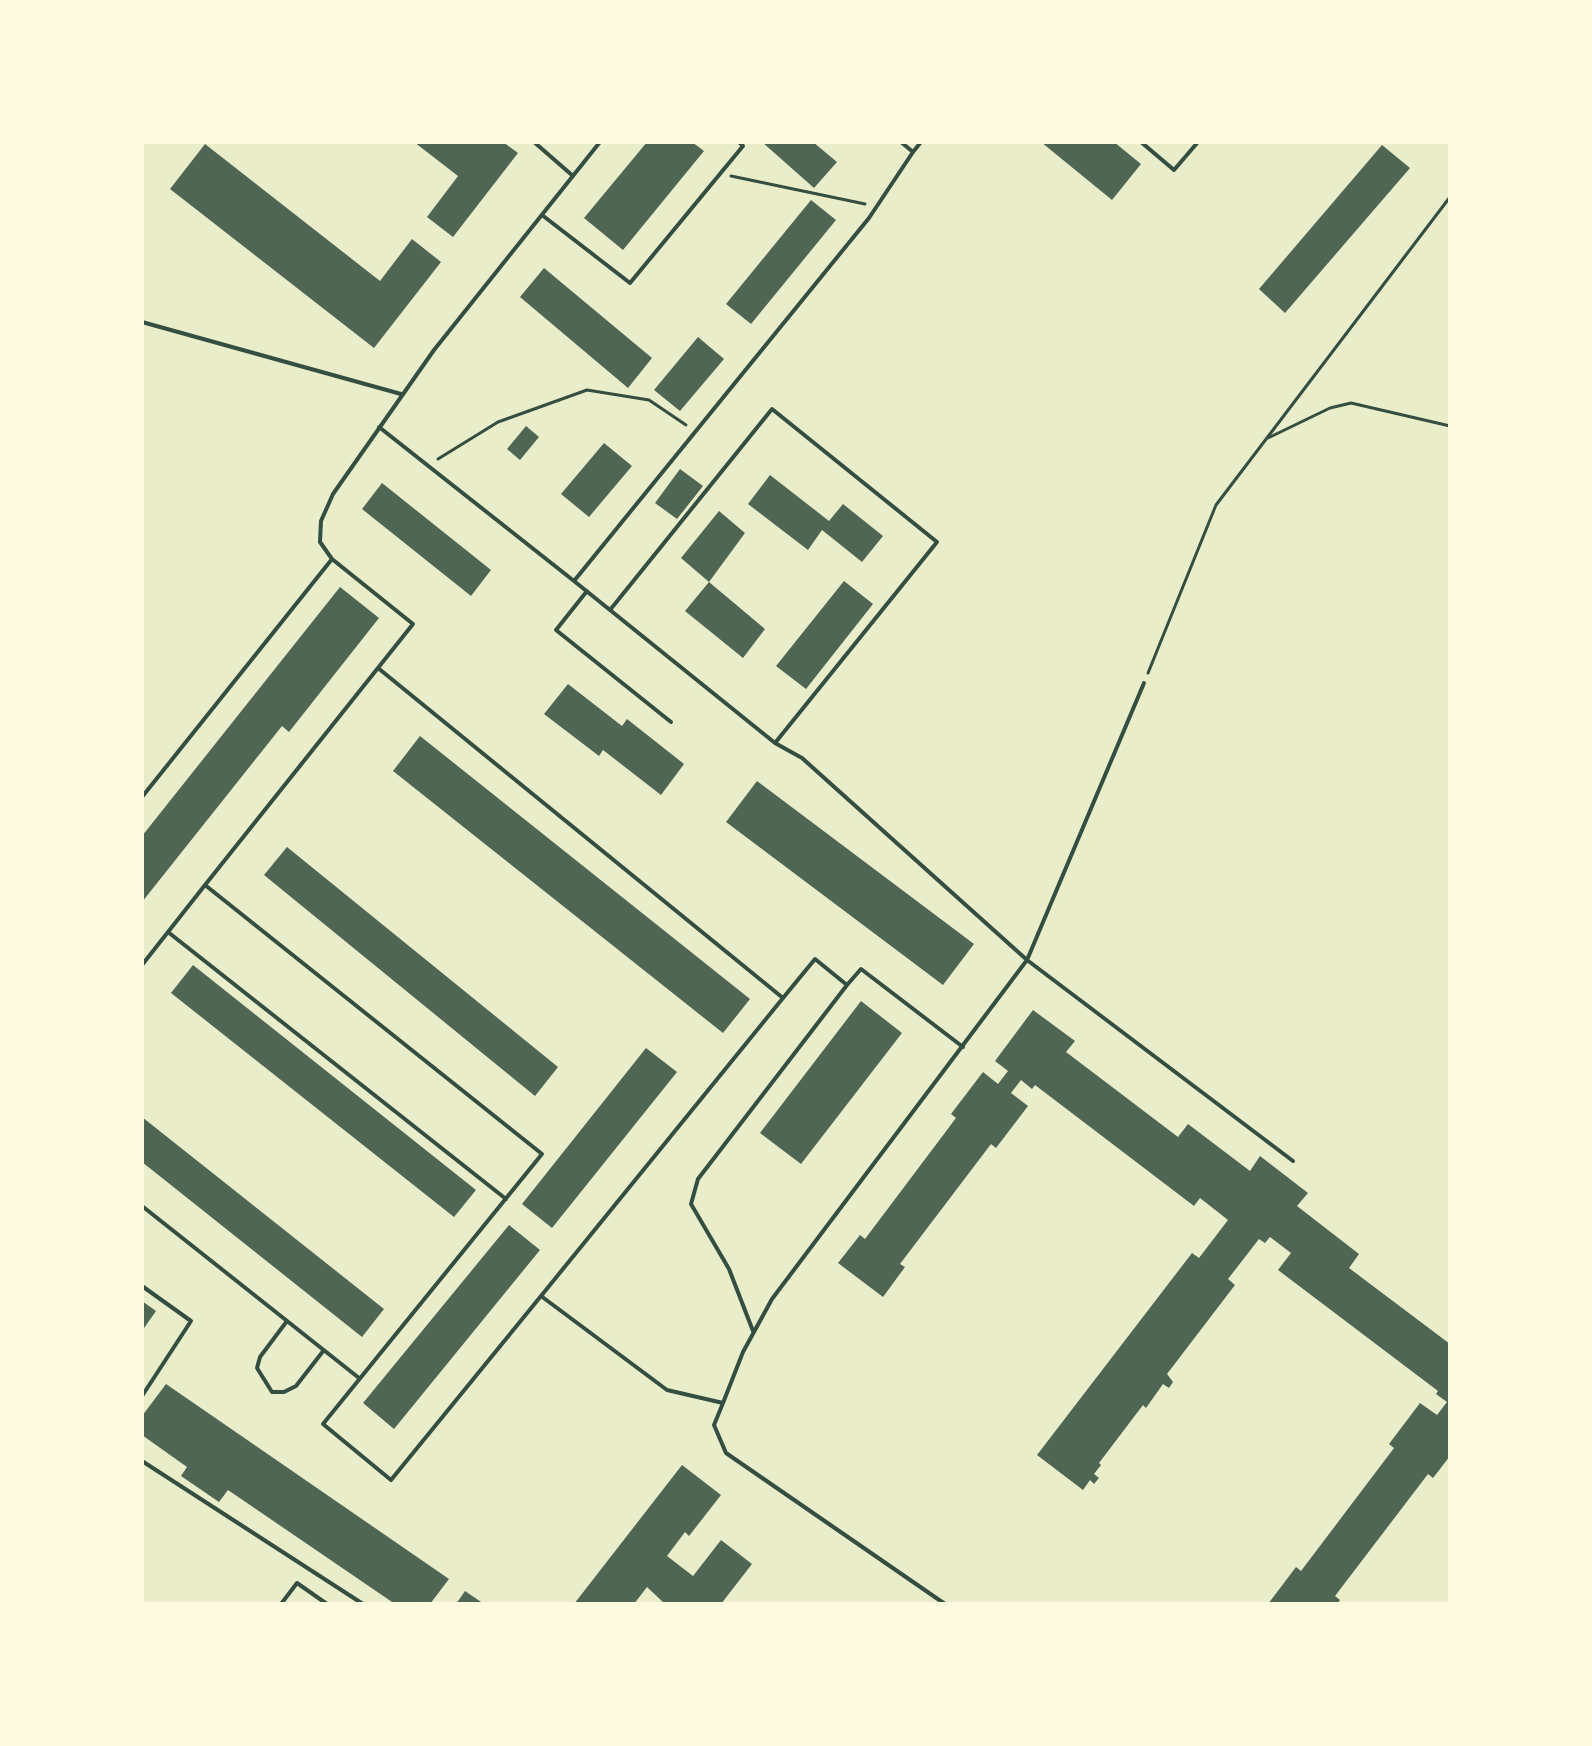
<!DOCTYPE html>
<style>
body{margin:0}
#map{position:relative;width:1592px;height:1746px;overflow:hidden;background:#e9edc9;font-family:"Sofia Sans Condensed",sans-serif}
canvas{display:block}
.frame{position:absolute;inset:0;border:144px solid #fefae0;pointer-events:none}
</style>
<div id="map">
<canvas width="1592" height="1746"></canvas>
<div class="frame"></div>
</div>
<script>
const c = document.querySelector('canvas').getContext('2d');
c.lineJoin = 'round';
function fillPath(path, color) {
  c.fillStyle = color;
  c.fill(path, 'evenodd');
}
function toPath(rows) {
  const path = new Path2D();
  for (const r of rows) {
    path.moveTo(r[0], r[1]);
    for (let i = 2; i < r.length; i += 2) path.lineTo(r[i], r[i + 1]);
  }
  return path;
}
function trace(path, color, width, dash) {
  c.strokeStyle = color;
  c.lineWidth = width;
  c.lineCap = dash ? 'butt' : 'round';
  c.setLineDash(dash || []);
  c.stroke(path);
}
const building = toPath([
 [414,142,503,142,518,153,453,237,427,217,458,176],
 [647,142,692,142,704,151,623,250,584,218],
 [762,142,813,142,837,162,814,188],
 [1041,142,1114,142,1141,164,1112,200],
 [205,144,380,281,412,239,441,262,374,348,170,189],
 [1382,145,1410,168,1285,313,1259,289],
 [811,200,836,220,751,324,726,304],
 [544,268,652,358,628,388,520,297],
 [698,337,724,359,680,411,654,390],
 [526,426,539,437,520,460,507,449],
 [604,443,632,466,589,517,561,494],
 [680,469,703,486,677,519,655,503],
 [770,475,829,521,843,504,883,536,862,562,822,530,808,550,748,504],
 [382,483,491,570,471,596,362,509],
 [719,511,745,533,709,582,681,558],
 [844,581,873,604,806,689,776,666],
 [709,582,765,629,743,658,685,611],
 [340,587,379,618,289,732,282,726,142,902,142,836],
 [568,684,622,726,627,719,684,764,661,795,603,750,599,756,544,714],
 [420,736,750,999,723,1033,393,771],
 [757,781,974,944,943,985,726,822],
 [287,847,558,1067,535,1096,264,875],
 [193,965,476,1190,454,1217,171,993],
 [861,1001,902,1033,801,1164,760,1133],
 [1033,1010,1075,1041,1066,1052,1178,1137,1188,1124,1250,1171,1260,1156,1308,1193,1297,1206,1359,1254,1349,1268,1450,1344,1450,1456,1433,1478,1428,1474,1335,1596,1340,1600,1337,1604,1268,1604,1296,1567,1301,1571,1394,1448,1389,1444,1420,1403,1437,1415,1447,1402,1436,1394,1438,1391,1278,1270,1291,1253,1270,1237,1265,1243,1259,1239,1228,1279,1235,1285,1167,1374,1173,1382,1169,1388,1163,1384,1146,1408,1143,1405,1099,1463,1101,1465,1094,1474,1099,1478,1094,1484,1090,1480,1083,1490,1037,1455,1192,1253,1199,1258,1228,1220,1200,1198,1194,1206,1035,1085,1032,1089,1021,1080,1011,1093,1028,1106,996,1148,991,1144,900,1264,905,1267,883,1297,838,1263,860,1235,865,1239,956,1118,951,1114,983,1072,998,1084,1008,1071,995,1061],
 [646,1048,677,1072,552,1228,522,1204],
 [142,1117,384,1309,362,1337,142,1162],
 [509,1225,540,1250,394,1429,363,1403],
 [142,1301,156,1311,142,1331],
 [166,1384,449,1579,430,1604,395,1604,228,1490,219,1502,181,1476,187,1467,142,1435,142,1416],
 [682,1465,721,1495,689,1536,685,1532,667,1556,693,1576,721,1540,752,1564,721,1604,665,1604,647,1587,634,1604,574,1604],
 [465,1591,484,1604,456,1604]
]);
const path = toPath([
 [731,176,865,204],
 [1268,438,1330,408,1351,403,1450,426],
 [438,459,498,422,587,390,649,400,686,425],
 [1148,673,1216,505,1450,197]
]);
const service = toPath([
 [534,142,573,176],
 [600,142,434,350,333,494,321,521,320,542,332,559,413,624,205,885,542,1154,323,1424,391,1480,541,1296,667,1390,723,1403,714,1425,726,1453,945,1604],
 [901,142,913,152,921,142],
 [1141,142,1174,170,1198,142],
 [542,215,630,283,743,146,739,142],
 [142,322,401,394],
 [379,427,574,581],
 [587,591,556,630,671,722],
 [610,610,772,409,937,542,775,743,574,581,869,218,913,152],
 [378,668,783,998,541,1296],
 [775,743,802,758,1027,960,1293,1161],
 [142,797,332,559],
 [168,932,506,1199],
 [142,965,205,885],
 [783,998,815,959,847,985,861,969,963,1047],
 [142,1206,359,1378],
 [142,1286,191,1321,142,1396],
 [287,1321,260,1357,257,1368,272,1392,284,1392,296,1386,324,1350],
 [753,1331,729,1269,691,1204,698,1179,847,985],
 [723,1403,743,1352,772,1299,1027,960,1144,683],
 [142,1461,363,1604],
 [281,1604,297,1583,327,1604]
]);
fillPath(building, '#4f6655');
trace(path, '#344e41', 3);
trace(service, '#344e41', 4);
</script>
